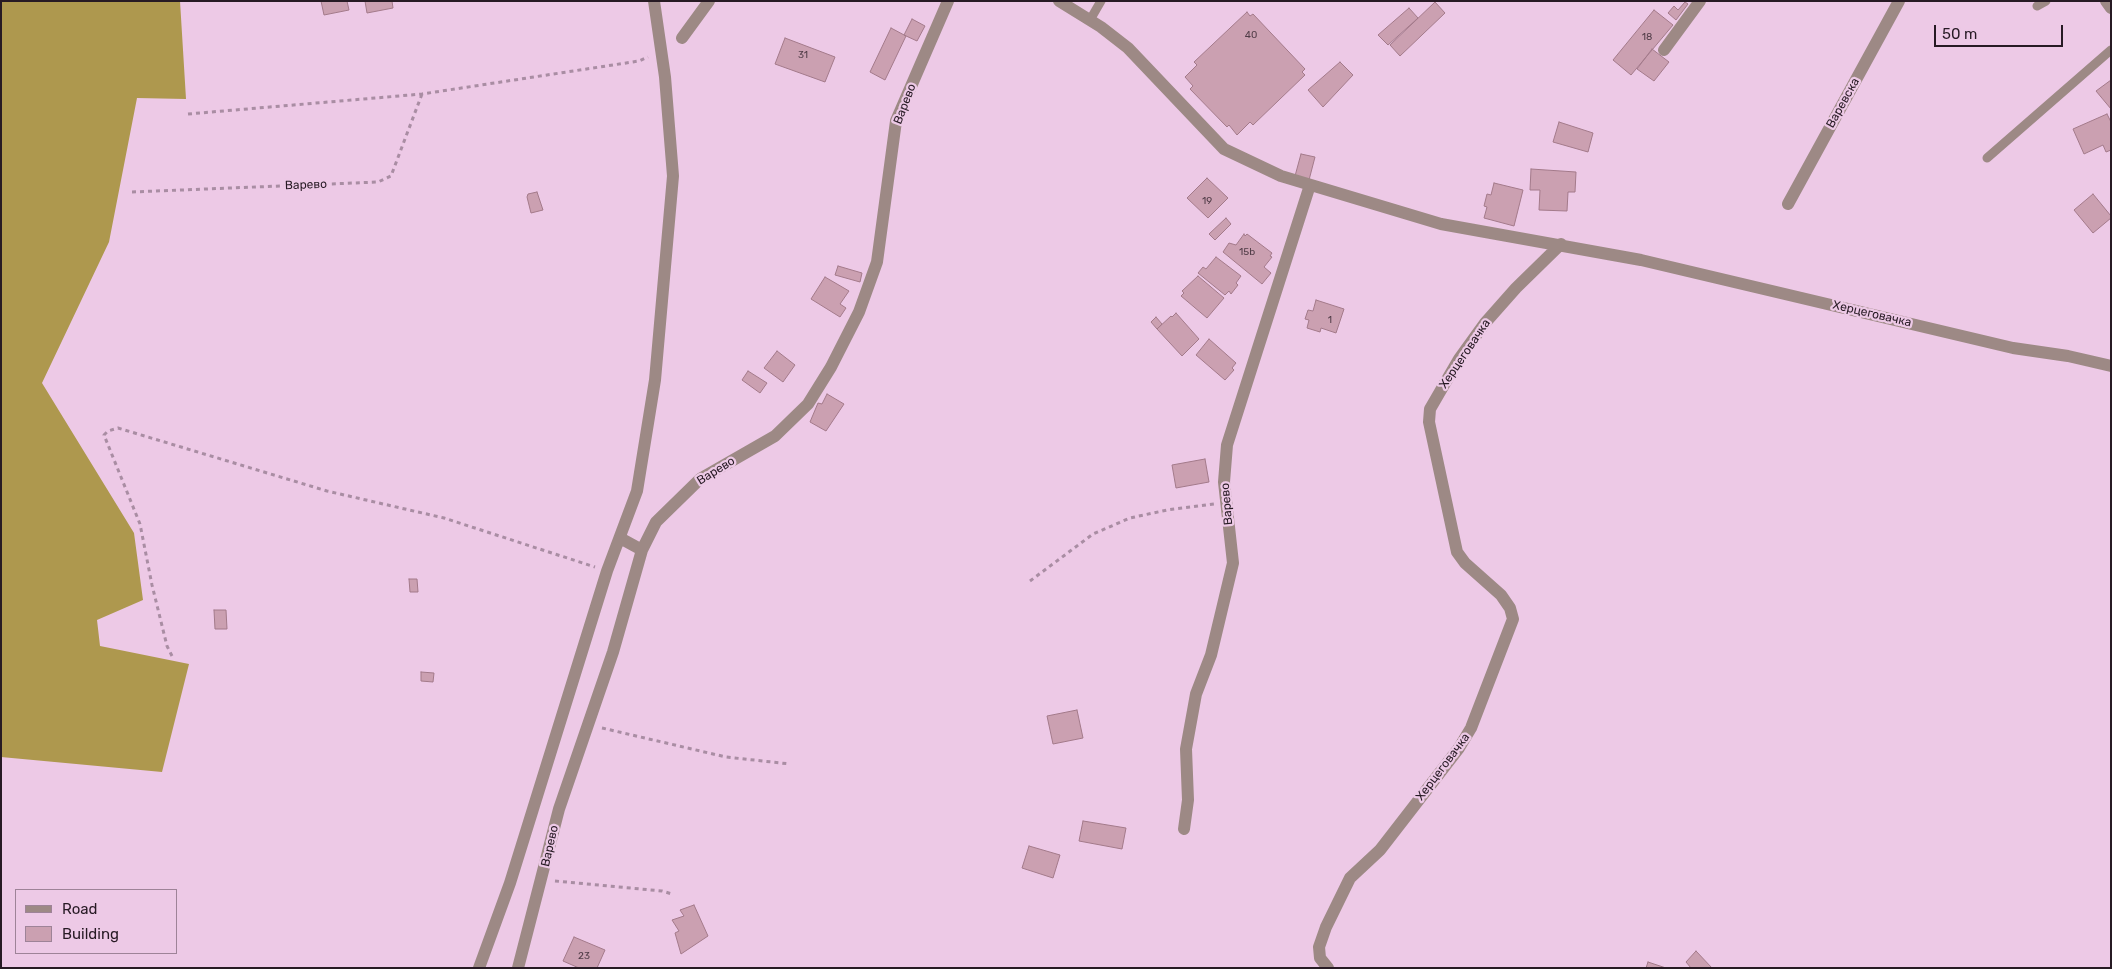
<!DOCTYPE html>
<meta charset="utf-8">
<style>
body{margin:0}
#map{position:relative;width:2112px;height:969px;overflow:hidden;background:#edc9e6;font-family:Rubik,sans-serif}
canvas{display:block}
.frame{position:absolute;inset:0;border:2px solid #271a24;pointer-events:none}
.legend{position:absolute;left:15px;top:889px;width:162px;height:65px;box-sizing:border-box;background:#edc9e6;border:1px solid #9e8398;margin:0;padding:6px 9px;list-style:none;font-size:15px;color:#271a24}
.legend li{display:flex;align-items:center;gap:10px;height:25px}
.legend b{width:25px;border:1px solid #9e8398}
.scale{position:absolute;left:1934px;top:25px;width:129px;height:22px;box-sizing:border-box;border:2px solid #271a24;border-top:0;padding-left:6px;font-size:15px;line-height:18px;white-space:nowrap;color:#271a24;-webkit-text-stroke:4px #edc9e6;paint-order:stroke}
</style>
<div id="map">
<canvas width="2112" height="969"></canvas>
<div class="frame"></div>
<ul class="legend">
<li><b style="height:6px;background:#9d8985"></b>Road</li>
<li><b style="height:14px;background:#cba0b1"></b>Building</li>
</ul>
<div class="scale">50 m</div>
</div>
<script>
const c = document.querySelector('canvas').getContext('2d');
c.lineJoin = 'round';
function fillPath(path, color) {
  c.fillStyle = color;
  c.fill(path, 'evenodd');
}
function toPath(rows) {
  const path = new Path2D();
  for (const r of rows) {
    path.moveTo(r[0], r[1]);
    for (let i = 2; i < r.length; i += 2) path.lineTo(r[i], r[i + 1]);
  }
  return path;
}
function trace(path, color, width, dash) {
  c.strokeStyle = color;
  c.lineWidth = width;
  c.lineCap = dash ? 'butt' : 'round';
  c.setLineDash(dash || []);
  c.stroke(path);
}
function label(font, color, halo, rows, align = 'center') {
  c.font = font + ' Rubik,sans-serif';
  c.lineWidth = 4.5;
  c.setLineDash([]);
  c.textBaseline = 'middle';
  c.strokeStyle = halo;
  c.fillStyle = color;
  for (const [text, x, y, turn = 0] of rows) {
    c.save();
    c.translate(x, y);
    c.rotate((+turn || 0) * Math.PI / 180);
    c.textAlign = isNaN(turn) ? turn : align;
    if (halo) c.strokeText(text, 0, 0);
    c.fillText(text, 0, 0);
    c.restore();
  }
}
const forest = toPath([
 [1,1,180,1,186,99,137,98,109,242,42,383,134,533,143,600,97,620,100,646,189,664,162,772,1,757]
]);
const building = toPath([
 [321,1,347,1,349,10,324,15,321,1],
 [365,1,392,1,393,8,367,13,365,1],
 [1435,2,1445,13,1400,56,1390,45,1435,2],
 [1685,2,1688,4,1676,20,1668,13,1674,6,1678,10,1685,2],
 [1409,8,1418,18,1388,45,1378,35,1409,8],
 [1654,10,1673,25,1631,75,1613,60,1654,10],
 [1247,12,1250,16,1253,14,1305,69,1302,72,1305,75,1253,125,1250,122,1237,135,1229,125,1227,127,1190,89,1193,86,1185,77,1197,65,1194,62,1247,12],
 [912,19,925,26,917,41,904,35,912,19],
 [891,28,906,36,885,80,870,72,891,28],
 [785,38,835,57,825,82,775,64,785,38],
 [1652,49,1669,62,1654,81,1637,69,1652,49],
 [1340,62,1353,75,1323,107,1308,90,1340,62],
 [2111,80,2111,109,2096,91,2111,80],
 [2107,114,2111,122,2111,150,2106,152,2103,145,2084,154,2073,129,2107,114],
 [1559,122,1593,133,1588,152,1553,142,1559,122],
 [1301,154,1315,157,1309,180,1295,176,1301,154],
 [1531,169,1576,172,1575,192,1568,192,1567,211,1539,210,1540,190,1530,190,1531,169],
 [1207,178,1228,198,1208,218,1187,198,1207,178],
 [1494,183,1523,190,1514,226,1484,218,1487,207,1484,206,1487,194,1491,195,1494,183],
 [537,192,543,210,531,213,527,197,528,194,537,192],
 [2093,194,2111,216,2111,218,2093,233,2074,210,2093,194],
 [1226,218,1231,224,1215,240,1209,234,1226,218],
 [1244,234,1245,236,1247,234,1272,253,1270,256,1272,257,1264,267,1271,273,1262,284,1223,252,1229,243,1236,245,1244,234],
 [1216,257,1241,276,1236,283,1238,285,1231,294,1229,291,1225,295,1198,273,1203,267,1206,269,1216,257],
 [838,266,862,273,860,282,835,275,838,266],
 [1198,276,1224,298,1207,318,1181,296,1184,293,1182,291,1198,276],
 [825,277,849,291,840,304,846,308,840,317,811,299,825,277],
 [1316,300,1344,309,1336,333,1321,328,1320,332,1307,328,1309,320,1305,319,1308,310,1313,311,1316,300],
 [1176,313,1199,339,1182,356,1157,329,1171,316,1172,317,1176,313],
 [1156,317,1162,324,1157,329,1151,322,1156,317],
 [1209,339,1236,363,1232,368,1234,370,1225,380,1196,355,1209,339],
 [777,351,795,365,783,382,764,368,777,351],
 [748,371,767,383,760,393,742,380,748,371],
 [827,394,844,404,826,431,810,422,818,403,822,404,827,394],
 [1205,459,1209,482,1176,488,1172,465,1205,459],
 [409,579,417,579,418,592,410,592,409,579],
 [214,610,226,610,227,629,215,629,214,610],
 [421,672,434,673,433,682,421,681,421,672],
 [1077,710,1083,738,1053,744,1047,716,1077,710],
 [1083,821,1126,828,1122,849,1079,841,1083,821],
 [1029,846,1060,855,1053,878,1022,868,1029,846],
 [694,905,708,936,681,954,675,933,679,931,672,920,684,916,680,910,694,905],
 [574,937,605,950,597,968,579,968,563,961,574,937],
 [1696,951,1712,968,1691,968,1686,962,1696,951],
 [1648,962,1666,968,1646,968,1648,962]
]);
const path = toPath([
 [188,114,422,94,639,61,648,57],
 [132,192,378,182,391,176,422,94],
 [1030,581,1093,534,1130,518,1167,510,1214,504],
 [172,656,167,646,152,585,140,524,104,435,108,431,118,428,327,491,444,518,595,567],
 [602,728,726,757,790,764],
 [555,881,662,891,672,894]
]);
const service = toPath([
 [2037,6,2046,1],
 [1090,20,1101,1],
 [1987,158,2111,50]
]);
const minor = toPath([
 [1059,1,1101,27,1128,48,1224,149,1281,176,1441,224,1641,260,2013,348,2068,356,2111,366],
 [2106,1,2111,8],
 [682,38,709,1],
 [1664,50,1700,1],
 [1788,204,1899,1],
 [620,538,642,550],
 [1184,829,1188,800,1186,749,1196,694,1211,655,1233,563,1224,482,1227,445,1310,185],
 [479,968,510,883,607,571,637,491,655,380,673,176,665,77,654,1],
 [518,968,559,809,613,652,642,550,656,522,700,479,775,436,808,404,831,367,859,312,877,262,896,121,948,1],
 [1328,968,1320,958,1319,947,1326,927,1350,878,1380,850,1459,748,1471,728,1513,619,1510,608,1501,595,1465,563,1457,552,1429,422,1430,409,1459,359,1485,323,1516,288,1561,244]
]);
const numberNames = [
 ["40",1251,35],
 ["18",1647,37],
 ["31",803,55],
 ["19",1207,201],
 ["15b",1247,252],
 ["1",1330,320],
 ["23",584,956]
];
const streetNames = [
 ["Варевска",1843,103,-61],
 ["Варево",905,104,-69],
 ["Варево",306,185,-2],
 ["Херцеговачка",1872,314,13],
 ["Херцеговачка",1465,354,-56],
 ["Варево",716,471,-32],
 ["Варево",1227,504,-95],
 ["Херцеговачка",1443,767,-53],
 ["Варево",550,846,-77]
];
fillPath(forest, '#ae984e');
fillPath(building, '#cba0b1');
trace(building, '#a37a8a', 1);
trace(path, '#a98da3', 3, [4, 4]);
trace(service, '#9d8985', 9);
trace(minor, '#9d8985', 12);
label('10px', '#503c47', null, numberNames);
label('12px', '#271a24', '#edc9e6', streetNames);
</script>
